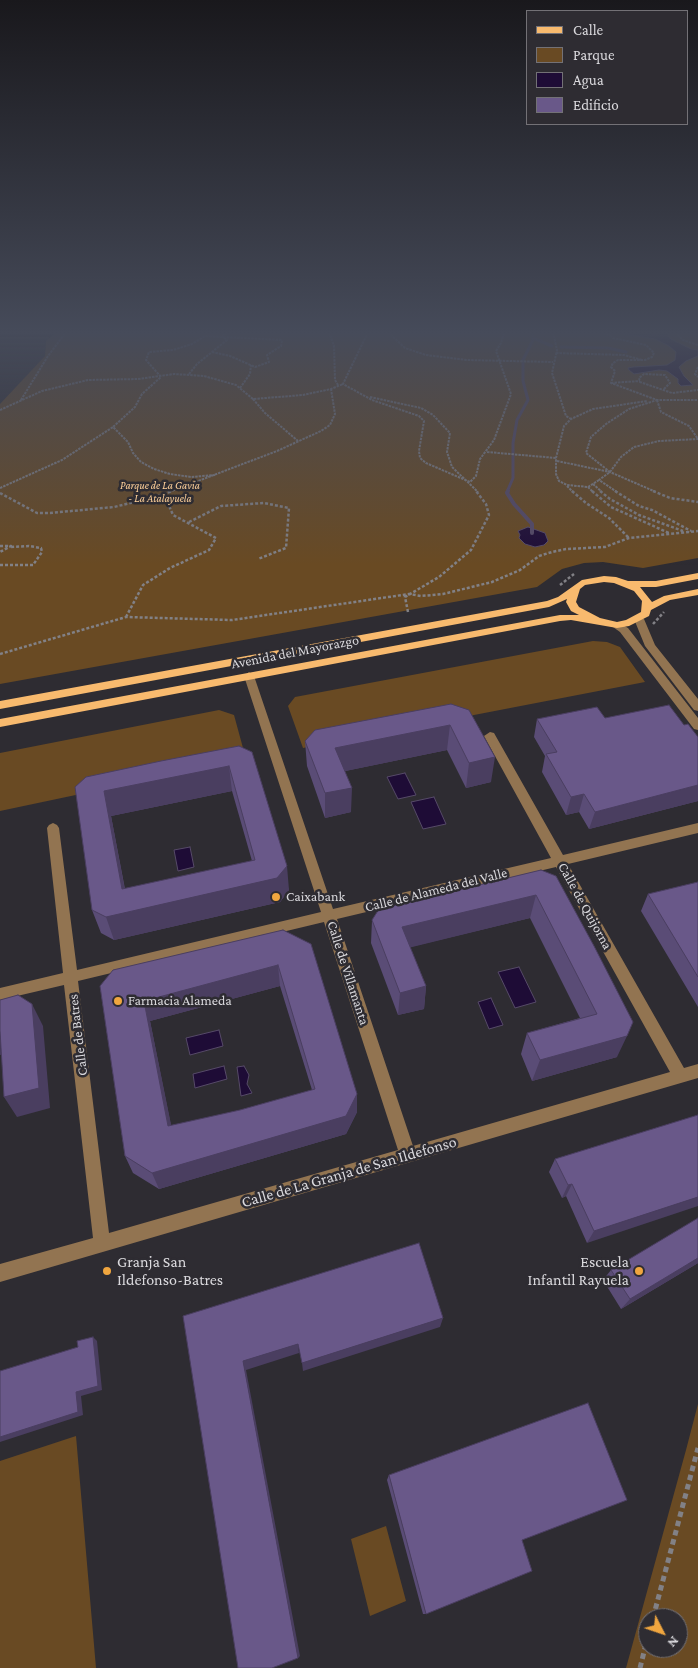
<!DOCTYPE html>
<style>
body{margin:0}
#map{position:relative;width:698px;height:1668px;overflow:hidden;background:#2e2c32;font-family:"Crimson Pro",serif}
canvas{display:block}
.legend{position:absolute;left:526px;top:10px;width:162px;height:115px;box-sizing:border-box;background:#2e2c32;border:1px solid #737176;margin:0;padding:6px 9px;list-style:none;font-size:15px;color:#dad9dd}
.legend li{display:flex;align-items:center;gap:10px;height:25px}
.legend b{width:25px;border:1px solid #737176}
.north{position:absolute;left:638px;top:1608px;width:50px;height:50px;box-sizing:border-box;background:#2e2c32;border:1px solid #737176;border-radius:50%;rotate:131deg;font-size:14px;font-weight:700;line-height:20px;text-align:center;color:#dad9dd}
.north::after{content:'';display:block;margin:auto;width:18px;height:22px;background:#f0a63f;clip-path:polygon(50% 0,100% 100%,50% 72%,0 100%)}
</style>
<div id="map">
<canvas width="698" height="1668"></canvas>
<ul class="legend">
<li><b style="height:6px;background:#f8ba6e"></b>Calle</li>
<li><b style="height:14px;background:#694a23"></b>Parque</li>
<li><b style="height:14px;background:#1e0c36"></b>Agua</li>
<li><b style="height:14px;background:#695889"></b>Edificio</li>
</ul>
<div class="north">N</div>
</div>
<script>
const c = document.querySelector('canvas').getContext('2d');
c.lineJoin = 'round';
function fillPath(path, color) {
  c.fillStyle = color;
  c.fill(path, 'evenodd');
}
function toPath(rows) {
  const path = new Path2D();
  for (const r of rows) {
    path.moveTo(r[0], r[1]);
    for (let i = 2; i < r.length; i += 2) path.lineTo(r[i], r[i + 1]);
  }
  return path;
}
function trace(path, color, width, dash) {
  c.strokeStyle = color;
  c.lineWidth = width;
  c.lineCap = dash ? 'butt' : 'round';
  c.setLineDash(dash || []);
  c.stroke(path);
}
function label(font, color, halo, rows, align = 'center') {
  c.font = font + ' "Crimson Pro",serif';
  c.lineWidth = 5;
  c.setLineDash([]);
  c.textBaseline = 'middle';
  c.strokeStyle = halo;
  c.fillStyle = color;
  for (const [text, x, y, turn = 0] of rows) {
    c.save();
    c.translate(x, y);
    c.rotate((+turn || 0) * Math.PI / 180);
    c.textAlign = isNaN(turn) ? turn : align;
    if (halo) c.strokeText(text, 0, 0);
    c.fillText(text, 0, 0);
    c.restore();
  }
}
const green = toPath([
 [57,332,698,332,698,558,643,568,603,562,584,563,562,569,537,587,0,684,0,404,45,356,46,341],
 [593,641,607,642,620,647,645,682,303,748,288,706,295,697],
 [219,710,234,715,246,759,0,811,0,753],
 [698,1404,698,1668,626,1668,686,1450],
 [648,1618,678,1618,678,1648,648,1648],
 [76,1436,96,1668,0,1668,0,1461],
 [386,1526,406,1601,370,1616,351,1539]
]);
const water = toPath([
 [624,332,655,334,670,332,668,336,671,339,691,349,698,350,698,356,686,361,679,367,684,376,693,385,681,386,678,383,678,379,667,371,659,370,634,374,629,370,628,368,633,367,667,365,675,360,676,352,669,346,655,339,624,334,624,332],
 [528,527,545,533,548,541,544,545,535,547,525,544,519,538,520,535,518,531,528,527],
 [405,773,416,795,398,799,387,777,405,773],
 [434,797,446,824,423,829,411,802,434,797],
 [190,847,194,867,178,871,174,850,190,847],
 [519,967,536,1002,515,1008,498,972,519,967],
 [491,998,503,1025,489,1029,478,1002,491,998],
 [219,1030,223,1046,190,1055,186,1038,219,1030],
 [224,1066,227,1079,195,1088,193,1074,224,1066],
 [244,1066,249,1075,247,1084,252,1093,241,1096,237,1067,244,1066]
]);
const streamFar1 = toPath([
 [533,338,552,346],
 [561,347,608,348,626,352],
 [507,492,513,478,513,443,517,420,528,400,523,381,523,360,533,340,533,332]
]);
const stream = toPath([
 [508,491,507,493,514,504,532,524,532,533]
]);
const pathFar2 = toPath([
 [329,332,334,346,335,380,338,385],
 [368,332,343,384,372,400,419,416,424,421,419,451,420,458,426,463,470,482,476,476,480,459,494,440,511,394,496,351,501,343,504,332],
 [388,332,405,348,426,355,467,360,553,362],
 [553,332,557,350,552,373,566,416,571,419],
 [599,332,610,335],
 [611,332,610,335,613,338,646,345,654,353,652,357,645,360,618,360,613,363,611,367,615,371,611,383,657,400],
 [675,332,683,340,698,345],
 [696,332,698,333],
 [222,335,231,332],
 [212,352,230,356,255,367,269,362,267,355,281,346,282,340,205,336,192,344,173,350,149,352,146,360,161,377,142,394,135,407,113,427,128,442,133,453,141,462,154,469,170,474,191,477,215,475],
 [556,353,624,355,642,360],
 [698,367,695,374,698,377],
 [189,374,197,364,227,340,222,336],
 [611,383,640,381],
 [240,388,250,374,251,365],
 [664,389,670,383,665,375,644,374,639,378,640,382,672,393,698,390],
 [370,397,421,408,433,415,450,433,447,452,452,467,478,492],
 [253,399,265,413,298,441],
 [21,400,48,356,66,332],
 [656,400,698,400],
 [657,400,661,412,689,426,698,439],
 [0,410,42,391,88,380,138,379,174,374,204,376,236,385,253,399,303,395,331,389,343,384],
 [487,452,556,458],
 [557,461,610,472,656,492],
 [610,472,621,457,634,447,659,441,698,439],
 [599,480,588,487,567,485,559,481,556,474,556,458,564,426,571,419,593,409,647,401],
 [593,484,602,492],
 [567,486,573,492],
 [588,487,593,492],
 [0,488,62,460,113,427],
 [169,492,277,451,321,431,330,425,335,414,331,389],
 [617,492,599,480,610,472,586,453,591,437,606,424,629,409,657,400]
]);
const pathFar1 = toPath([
 [572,491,586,503,609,518,629,538],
 [592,491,611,507,669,533],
 [600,491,610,499,639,515,683,531],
 [615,491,639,506,652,510,691,531],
 [653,491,670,498,698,502],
 [0,493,37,513,50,513,114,507,155,497,172,491],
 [189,522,221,506,264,503,289,508,286,548,258,559],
 [0,546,11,546,0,552],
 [0,565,33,565,42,552,41,548,29,546,9,547],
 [560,585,574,574],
 [408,612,405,597,439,577,471,550,489,515,486,504,476,491],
 [126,617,143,585,170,568,209,550,216,538,173,515,164,494],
 [653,624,664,612],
 [0,654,126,617,232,620,409,594,421,596,443,594,492,582,520,570,539,556,552,552,566,549,605,547,629,538,698,531]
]);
const path = toPath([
 [653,1618,698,1448],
 [640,1668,648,1636]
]);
const minor = toPath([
 [639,616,644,619,655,645,698,699,698,711,694,710,645,646,634,619,639,616],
 [617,622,628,628,698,718,698,730,694,729,620,632,613,627,613,623,617,622],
 [249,672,254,676,333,909,551,858,484,736,490,732,494,733,563,855,698,823,698,833,568,864,684,1068,698,1064,698,1078,0,1282,0,1264,93,1238,64,985,0,1000,0,988,63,973,47,828,49,825,53,823,57,825,59,828,77,970,321,912,244,676,249,672],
 [556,867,670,1072,413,1146,337,919,556,867],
 [324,922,398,1150,109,1233,78,981,324,922]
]);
const major = toPath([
 [698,573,698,579,656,587,640,587,652,602,664,596,698,589,698,595,670,600,651,610,649,616,629,626,617,628,571,620,560,621,0,727,0,719,560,615,579,615,571,611,566,602,567,599,549,607,0,709,0,701,547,601,558,597,582,580,604,576,616,577,628,581,656,581,698,573],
 [604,582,614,583,634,591,642,601,641,612,626,620,617,622,600,618,579,607,576,602,580,589,585,585,604,582]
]);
const wall = toPath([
 [451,704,491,782,466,788,447,750,345,771,351,812,325,818,307,766,305,741],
 [605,718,684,725,698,737,698,801,589,829,579,812,566,815,542,772,545,756,534,737,537,719],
 [239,746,289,890,280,902,114,940,101,933,92,910,86,777],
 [232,791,252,861,125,889,111,816],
 [556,876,617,1057,532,1081,521,1054,527,1033,580,1018,530,918,410,947,426,986,424,1009,398,1015,371,943,372,920],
 [698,882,698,1007,641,911,648,894],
 [283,930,357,1094,357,1112,346,1134,159,1189,133,1173,125,1156,100,986],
 [280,986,312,1090,240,1110,171,1126,150,1021],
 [698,1115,587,1243,566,1196,562,1198,549,1172,555,1159],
 [698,1263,621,1309,603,1280,611,1270],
 [389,1475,426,1614,423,1614,387,1480]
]);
const shadedWall = toPath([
 [450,725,447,750,336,773,335,748],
 [495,757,491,782,466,788,469,763],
 [229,766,232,791,111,816,129,912,287,866,289,890,280,902,114,940,106,917,122,889,104,791],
 [698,785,698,801,589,829,595,812],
 [352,788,351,812,325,818,325,793],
 [584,794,579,812,566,815,571,797],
 [536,895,530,918,400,950,402,927],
 [278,965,280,986,150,1021,175,1144,168,1126,144,1001],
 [426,986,424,1009,398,1015,400,993],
 [32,1004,43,1026,50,1108,17,1117,4,1097],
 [1,1030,13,1052,0,1055],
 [627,1036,617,1057,532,1081,540,1060],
 [357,1094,357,1112,346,1134,159,1189,152,1173],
 [572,1184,566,1196,562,1198,568,1185],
 [698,1197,698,1206,587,1243,594,1231],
 [698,1258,698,1263,621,1309,630,1299],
 [443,1318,440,1327,303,1371,302,1363],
 [93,1337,97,1341,102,1390,81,1396,83,1415,0,1442,0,1437,76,1392],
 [298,1344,299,1353,246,1370,300,1656,298,1658,243,1361]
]);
const building = toPath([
 [451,704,469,710,495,757,469,763,450,725,335,748,352,788,325,793,305,741,315,730,451,704],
 [669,705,684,725,688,724,698,737,698,785,595,812,584,794,571,797,546,754,557,752,537,719,597,707,605,718,669,705],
 [239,746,252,752,287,866,277,878,106,917,92,910,75,787,86,777,161,761,239,746],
 [229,766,255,860,122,889,104,791,229,766],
 [541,870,556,876,594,946,633,1022,627,1036,540,1060,527,1033,597,1014,536,895,402,927,426,986,400,993,372,920,379,909,541,870],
 [698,882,698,977,648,894,698,882],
 [283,930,311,944,357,1094,346,1116,152,1173,125,1156,100,986,113,970,283,930],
 [278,965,315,1089,240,1110,168,1126,144,1001,278,965],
 [18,995,32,1004,39,1088,4,1097,0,1031,0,1000,18,995],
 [698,1115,698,1197,594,1231,572,1184,568,1185,555,1159,698,1115],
 [698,1218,698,1258,630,1299,611,1270,698,1218],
 [419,1243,443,1318,302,1363,298,1344,243,1361,298,1658,272,1668,238,1668,183,1316,419,1243],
 [93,1337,98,1386,76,1392,78,1412,0,1437,0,1371,78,1347,77,1341,93,1337],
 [588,1403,627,1500,522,1540,532,1571,426,1614,389,1475,588,1403]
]);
const markers = [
 [276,897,5,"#f0a63f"],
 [118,1001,5,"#f0a63f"],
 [107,1271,5,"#f0a63f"],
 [639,1271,5,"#f0a63f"]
];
const farParknames = [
 ["Parque de La Gavia",160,486],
 ["- La Atalayuela",160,499]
];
const streetNames = [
 ["Avenida del Mayorazgo",295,652,-11],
 ["Calle de Alameda del Valle",436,890,-14],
 ["Calle de Quijorna",585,906,61],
 ["Calle de Villamanta",348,973,72],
 ["Calle de Batres",78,1035,-97]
];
const poiNames = [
 ["Caixabank",286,897],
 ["Farmacia Alameda",128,1001]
];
const nearStreetnames = [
 ["Calle de La Granja de San Ildefonso",349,1172,-16]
];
const nearPoinames = [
 ["Granja San",117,1262],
 ["Ildefonso-Batres",117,1280],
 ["Escuela",629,1262,"right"],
 ["Infantil Rayuela",629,1280,"right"]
];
fillPath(green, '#694a23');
fillPath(water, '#1e0c36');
trace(water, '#564a68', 1);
trace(streamFar1, '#564a68', 3);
trace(stream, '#564a68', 4);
trace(pathFar2, '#828186', 2, [2.5, 1]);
trace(pathFar1, '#828186', 2.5, [3, 2]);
trace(path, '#828186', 5, [5.5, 4]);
fillPath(minor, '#927451');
fillPath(major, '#f8ba6e');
fillPath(wall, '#5a4c76');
fillPath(shadedWall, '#4a3e60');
fillPath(building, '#695889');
trace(building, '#4a3e60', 1);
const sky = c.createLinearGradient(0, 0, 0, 565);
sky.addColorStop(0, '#19181c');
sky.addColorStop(0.59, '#464b5a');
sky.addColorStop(1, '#464b5a00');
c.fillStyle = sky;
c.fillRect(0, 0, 698, 565);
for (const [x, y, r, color] of markers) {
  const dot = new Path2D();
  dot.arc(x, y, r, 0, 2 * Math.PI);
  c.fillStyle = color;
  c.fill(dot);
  trace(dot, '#2e2c32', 2);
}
label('italic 11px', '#fdcf99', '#2e2c32', farParknames);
label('14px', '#dad9dd', '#2e2c32', streetNames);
label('14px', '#dad9dd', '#2e2c32', poiNames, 'left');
label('16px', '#dad9dd', '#2e2c32', nearStreetnames);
label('16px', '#dad9dd', '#2e2c32', nearPoinames, 'left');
</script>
